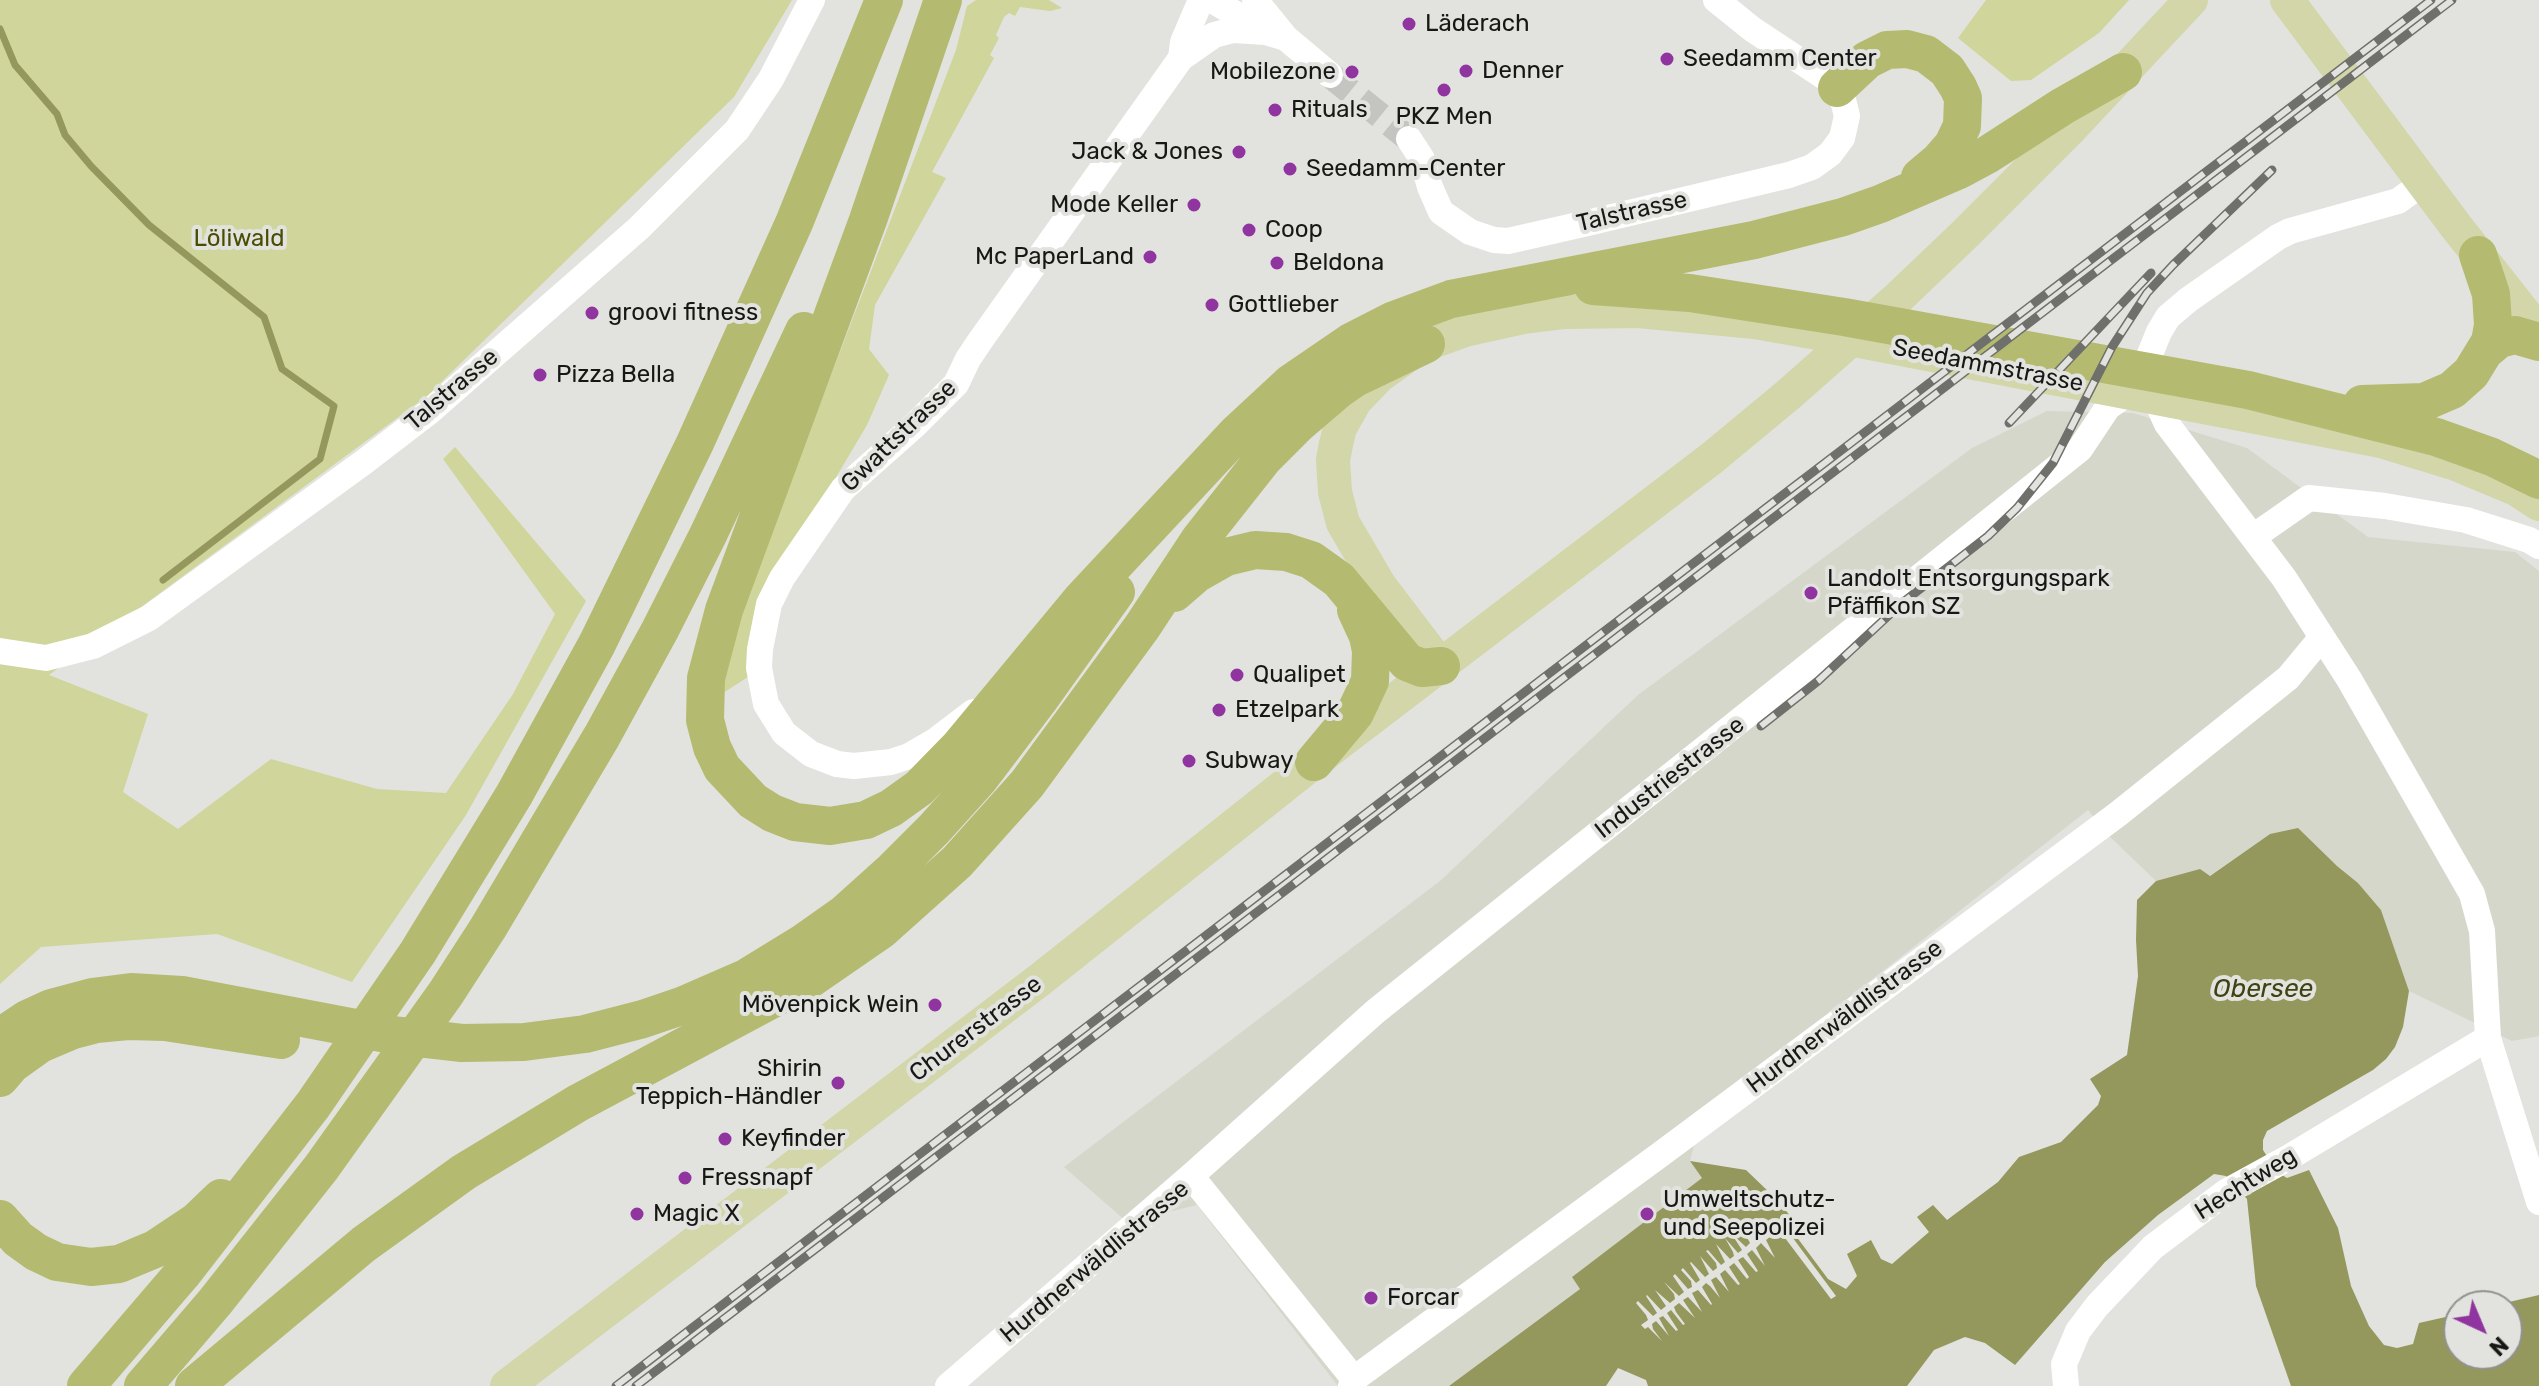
<!DOCTYPE html>
<meta charset="utf-8">
<style>
body{margin:0}
#map{position:relative;width:2539px;height:1386px;overflow:hidden;background:#e2e3de;font-family:Rubik,sans-serif}
canvas{display:block}
.north{position:absolute;left:2443px;top:1290px;width:80px;height:80px;box-sizing:border-box;background:#e2e3de;border:2px solid #91918e;border-radius:50%;rotate:136deg;font-size:22px;font-weight:700;line-height:32px;text-align:center;color:#171715}
.north::after{content:'';display:block;margin:auto;width:28px;height:36px;background:#90349f;clip-path:polygon(50% 0,100% 100%,50% 72%,0 100%)}
</style>
<div id="map">
<canvas width="2539" height="1386"></canvas>
<div class="north">N</div>
</div>
<script>
const c = document.querySelector('canvas').getContext('2d');
c.lineJoin = 'round';
function fillPath(path, color) {
  c.fillStyle = color;
  c.fill(path, 'evenodd');
}
function toPath(rows) {
  const path = new Path2D();
  for (const r of rows) {
    path.moveTo(r[0], r[1]);
    for (let i = 2; i < r.length; i += 2) path.lineTo(r[i], r[i + 1]);
  }
  return path;
}
function trace(path, color, width, dash) {
  c.strokeStyle = color;
  c.lineWidth = width;
  c.lineCap = dash ? 'butt' : 'round';
  c.setLineDash(dash || []);
  c.stroke(path);
}
function label(font, color, halo, rows, align = 'center') {
  c.font = font + ' Rubik,sans-serif';
  c.lineWidth = 8;
  c.setLineDash([]);
  c.textBaseline = 'middle';
  c.strokeStyle = halo;
  c.fillStyle = color;
  for (const [text, x, y, turn = 0] of rows) {
    c.save();
    c.translate(x, y);
    c.rotate((+turn || 0) * Math.PI / 180);
    c.textAlign = isNaN(turn) ? turn : align;
    if (halo) c.strokeText(text, 0, 0);
    c.fillText(text, 0, 0);
    c.restore();
  }
}
const built = toPath([
 [2047,411,2133,413,2247,448,2368,537,2515,552,2539,571,2539,1036,2512,1041,2409,991,2381,910,2358,883,2337,866,2270,834,2209,876,2200,870,2156,881,2107,834,2088,810,1702,1113,1690,1161,1703,1178,1573,1276,1581,1288,1449,1386,1338,1386,1197,1205,1127,1222,1064,1167,1440,881,1638,695,1972,448]
]);
const green = toPath([
 [0,0,792,0,734,97,427,396,49,675,148,714,123,792,178,829,271,759,377,789,446,793,513,694,555,614,443,459,455,447,586,601,466,815,352,982,217,934,41,947,0,984],
 [976,0,1049,0,1062,8,1050,11,1020,7,1015,16,1009,13,1004,17,996,35,999,38,990,55,994,58,932,172,946,178,875,305,869,349,889,375,867,425,835,479,751,675,720,695,731,635,956,50,967,6],
 [1986,0,2129,0,2099,33,2031,80,2011,81,1958,38]
]);
const water = toPath([
 [2298,828,2337,866,2358,883,2381,910,2409,991,2403,1027,2395,1047,2386,1059,2373,1070,2267,1131,2263,1140,2263,1150,2277,1172,2287,1178,2309,1170,2338,1228,2351,1286,2369,1326,2384,1345,2397,1348,2413,1344,2419,1323,2459,1314,2459,1354,2507,1354,2507,1306,2492,1306,2539,1295,2539,1386,2291,1386,2256,1286,2247,1199,2226,1176,2214,1174,2158,1215,2105,1262,2015,1365,1985,1343,1965,1337,1934,1350,1907,1386,1648,1386,1646,1380,1618,1368,1606,1386,1449,1386,1580,1289,1572,1277,1702,1178,1690,1161,1746,1170,1770,1193,1795,1221,1793,1232,1828,1279,1846,1289,1857,1276,1847,1254,1871,1240,1881,1259,1892,1264,1929,1232,1917,1217,1933,1205,1947,1220,1998,1182,2019,1157,2061,1142,2098,1105,2101,1096,2090,1079,2127,1055,2138,976,2136,940,2137,900,2156,881,2200,869,2210,876,2270,834]
]);
const pier = toPath([
 [1748,1221,1761,1236,1781,1222,1836,1296,1831,1299,1779,1230,1766,1240,1775,1258,1761,1243,1756,1248,1765,1266,1752,1250,1747,1254,1758,1271,1756,1272,1743,1257,1738,1260,1749,1277,1747,1279,1734,1263,1729,1267,1740,1284,1738,1285,1725,1270,1720,1274,1729,1292,1716,1277,1711,1280,1720,1298,1710,1286,1706,1283,1702,1287,1712,1304,1711,1305,1698,1290,1692,1293,1702,1312,1688,1297,1683,1300,1695,1318,1679,1303,1674,1307,1676,1312,1685,1324,1683,1325,1671,1310,1667,1313,1678,1330,1676,1331,1663,1316,1659,1318,1669,1336,1656,1321,1652,1324,1653,1329,1662,1341,1648,1327,1645,1329,1641,1325,1648,1320,1646,1315,1636,1303,1638,1301,1653,1316,1657,1313,1646,1296,1647,1295,1661,1310,1666,1306,1655,1290,1670,1303,1675,1299,1674,1294,1664,1282,1679,1296,1684,1292,1673,1276,1675,1274,1688,1289,1692,1287,1691,1281,1681,1270,1683,1268,1696,1283,1700,1280,1690,1263,1691,1262,1705,1277,1709,1274,1700,1256,1713,1271,1717,1268,1716,1263,1706,1251,1708,1250,1721,1265,1725,1262,1716,1244,1730,1259,1734,1256,1733,1252,1725,1238,1738,1253,1742,1250,1731,1233,1746,1247,1750,1243,1741,1226,1754,1241,1757,1239,1746,1222]
]);
const stream = toPath([
 [0,29,15,65,57,114,65,135,91,166,149,225,264,317,282,369,334,406,320,459,163,580]
]);
const minorTunnel = toPath([
 [1330,75,1409,139]
]);
const minor = toPath([
 [1212,0,1261,29],
 [1255,0,1286,38,1330,75],
 [1181,58,1214,35,1233,30,1266,32,1286,38],
 [1409,139,1422,159,1430,187,1441,212,1470,232,1494,240,1508,241,1583,224,1789,175,1812,167,1830,154,1842,138,1847,116,1842,96,1829,80,1752,29,1716,0],
 [2423,183,2398,201,2290,231,2278,237,2188,300,2168,317,2159,332,2150,354,2147,380,2167,424,2284,578,2349,679,2472,894,2482,931,2488,1038,2539,1202],
 [2253,537,2309,498,2385,506,2466,520,2529,540,2539,546],
 [0,651,46,658,93,646,149,618,364,462,429,412,639,228,737,130,771,79,812,0],
 [973,712,935,741,909,756,891,762,854,766,837,764,811,754,784,733,766,704,759,668,760,649,769,604,782,578,843,489,914,426,956,384,968,359,980,341,1181,58,1183,42,1201,0],
 [1191,1176,1354,1379],
 [948,1386,1191,1176,1376,1011,2080,449,2108,407,2137,387],
 [1351,1386,1354,1379,1661,1154,2118,814,2288,678,2322,637],
 [2066,1386,2064,1364,2078,1331,2097,1306,2153,1247,2226,1192,2288,1158,2488,1038]
]);
const major = toPath([
 [2287,0,2455,225,2539,332],
 [1441,666,1380,586,1343,523,1335,492,1333,460,1336,444,1340,428,1355,401,1379,376,1411,353,1426,344,1465,330,1524,317,1565,312,1638,311,1755,322,1823,334,2381,441,2456,464,2516,489,2539,504],
 [507,1386,1042,978,1314,762,1712,458,1788,395,1898,298,1964,235,2072,127,2191,0]
]);
const highway = toPath([
 [943,0,868,220,724,610,706,678,705,720,712,747,722,768,753,801,772,813,795,822,830,826,866,820,891,808,919,788,960,746,1082,599,1236,434,1291,383,1351,342,1394,320,1451,299,1754,240,1843,217,1880,204,1959,170,1987,155,2063,106,2123,72],
 [1837,88,1867,60,1887,50,1907,49,1926,54,1947,70,1958,87,1963,98,1962,126,1953,145,1939,161,1920,177],
 [1593,286,1690,293,1844,317,2248,390,2436,437,2492,457,2539,480],
 [2486,350,2499,339,2515,335,2539,342],
 [2362,404,2424,402,2452,390,2471,373,2490,342,2493,325,2491,294,2478,255],
 [1174,593,1196,574,1226,557,1255,550,1286,552,1311,560,1339,580,1407,662,1422,668,1441,666],
 [1314,762,1355,713,1370,681,1371,651,1368,636,1356,610],
 [0,1037,27,1019,51,1008,92,997,131,992,182,995,392,1035,462,1043,524,1042,585,1034,643,1019,684,1005,746,978,803,943,844,914,894,869,934,829,979,779,1041,697,1116,592],
 [0,1078,12,1064,40,1044,73,1030,96,1024,128,1021,165,1022,281,1040],
 [0,1219,18,1239,36,1252,57,1262,91,1267,119,1264,155,1249,197,1221,221,1198],
 [86,1386,182,1274,313,1105,418,952,514,795,597,644,695,443,794,223,884,0],
 [143,1386,215,1302,321,1168,446,993,488,928,602,736,660,630,708,535,804,331],
 [194,1386,364,1244,464,1172,578,1103,810,979,881,930,957,862,1027,784,1142,627,1200,539,1264,458,1298,424,1339,389,1355,378,1426,344]
]);
const rail = toPath([
 [2009,423,2151,273],
 [1761,726,1818,681,1902,603,1988,536,2017,508,2053,463,2112,347,2147,293,2173,265,2272,170],
 [616,1386,2431,0],
 [636,1386,2452,0]
]);
const markers = [
 [1409,24,8,"#90349f"],
 [1667,59,8,"#90349f"],
 [1466,71,8,"#90349f"],
 [1352,72,8,"#90349f"],
 [1444,90,8,"#90349f"],
 [1275,110,8,"#90349f"],
 [1239,152,8,"#90349f"],
 [1290,169,8,"#90349f"],
 [1194,205,8,"#90349f"],
 [1249,230,8,"#90349f"],
 [1150,257,8,"#90349f"],
 [1277,263,8,"#90349f"],
 [1212,305,8,"#90349f"],
 [592,313,8,"#90349f"],
 [540,375,8,"#90349f"],
 [1811,593,8,"#90349f"],
 [1237,675,8,"#90349f"],
 [1219,710,8,"#90349f"],
 [1189,761,8,"#90349f"],
 [935,1005,8,"#90349f"],
 [838,1083,8,"#90349f"],
 [725,1139,8,"#90349f"],
 [685,1178,8,"#90349f"],
 [637,1214,8,"#90349f"],
 [1647,1214,8,"#90349f"],
 [1371,1298,8,"#90349f"]
];
const poiNames = [
 ["Läderach",1425,24],
 ["Seedamm Center",1683,59],
 ["Denner",1482,71],
 ["Mobilezone",1336,72,"right"],
 ["Rituals",1291,110],
 ["PKZ Men",1444,117,"center"],
 ["Jack & Jones",1223,152,"right"],
 ["Seedamm-Center",1306,169],
 ["Mode Keller",1178,205,"right"],
 ["Coop",1265,230],
 ["Mc PaperLand",1134,257,"right"],
 ["Beldona",1293,263],
 ["Gottlieber",1228,305],
 ["groovi fitness",608,313],
 ["Pizza Bella",556,375],
 ["Landolt Entsorgungspark",1827,579],
 ["Pfäffikon SZ",1827,607],
 ["Qualipet",1253,675],
 ["Etzelpark",1235,710],
 ["Subway",1205,761],
 ["Mövenpick Wein",919,1005,"right"],
 ["Shirin",822,1069,"right"],
 ["Teppich-Händler",822,1097,"right"],
 ["Keyfinder",741,1139],
 ["Fressnapf",701,1178],
 ["Umweltschutz-",1663,1200],
 ["und Seepolizei",1663,1228],
 ["Magic X",653,1214],
 ["Forcar",1387,1298]
];
const streetNames = [
 ["Talstrasse",1632,212,-13],
 ["Seedammstrasse",1988,366,11],
 ["Talstrasse",452,390,-40],
 ["Gwattstrasse",899,436,-44],
 ["Industriestrasse",1670,778,-38],
 ["Hurdnerwäldlistrasse",1845,1017,-37],
 ["Churerstrasse",976,1029,-37],
 ["Hechtweg",2246,1184,-32],
 ["Hurdnerwäldlistrasse",1095,1262,-40]
];
const parkNames = [
 ["Löliwald",239,239]
];
const waterNames = [
 ["Obersee",2263,989]
];
fillPath(built, '#d6d7cb');
fillPath(green, '#d0d59b');
fillPath(water, '#94985d');
fillPath(pier, '#e2e3de');
trace(stream, '#94985d', 7);
trace(minorTunnel, '#c4c4c0', 26, [26, 13]);
trace(minor, '#fff', 26);
trace(major, '#d2d6a9', 34);
trace(highway, '#b4ba6f', 38);
trace(rail, '#6f6f6c', 9);
trace(rail, '#e2e3de', 6, [18]);
for (const [x, y, r, color] of markers) {
  const dot = new Path2D();
  dot.arc(x, y, r, 0, 2 * Math.PI);
  c.fillStyle = color;
  c.fill(dot);
  trace(dot, '#e2e3de', 3);
}
label('24px', '#171715', '#e2e3de', poiNames, 'left');
label('24px', '#171715', '#e2e3de', streetNames);
label('24px', '#4b4e02', '#e2e3de', parkNames);
label('italic 26px', '#404213', '#e2e3de', waterNames);
</script>
